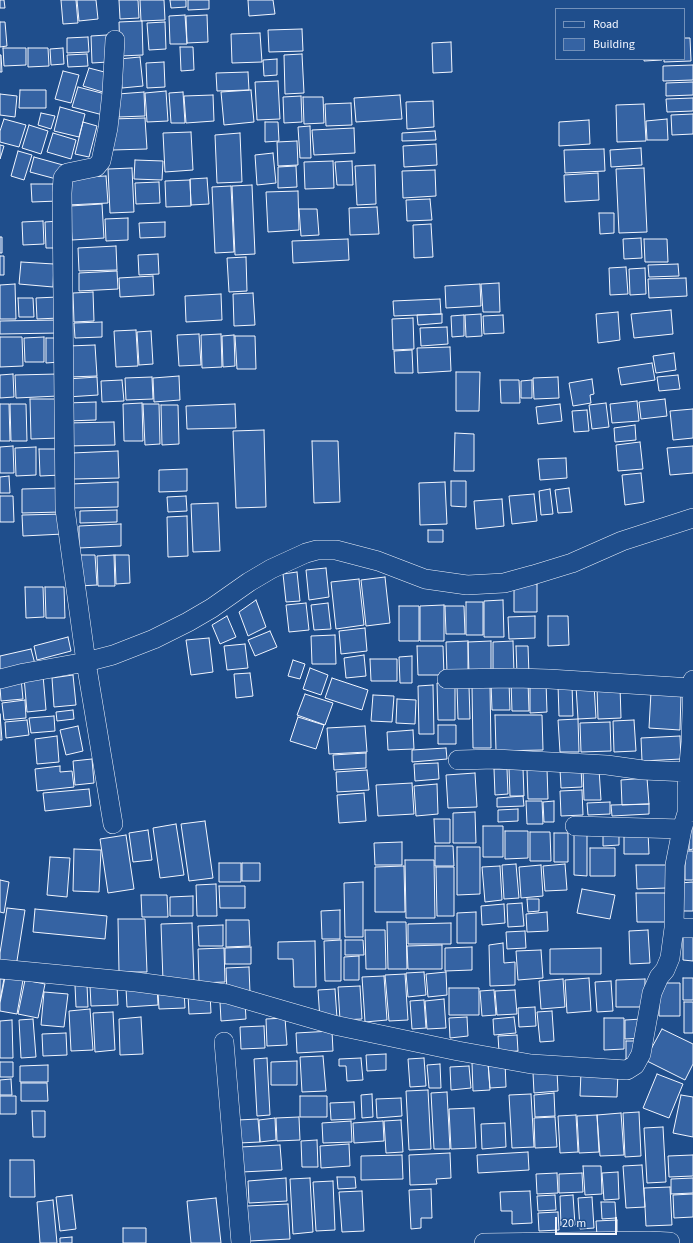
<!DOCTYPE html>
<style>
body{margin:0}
#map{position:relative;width:693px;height:1243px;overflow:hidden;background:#1f4e8c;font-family:"Source Sans 3",sans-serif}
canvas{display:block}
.legend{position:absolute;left:555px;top:8px;width:130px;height:52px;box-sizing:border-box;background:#1f4e8c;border:1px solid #7391ba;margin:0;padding:5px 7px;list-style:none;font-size:12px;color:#f2f6ff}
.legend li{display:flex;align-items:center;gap:8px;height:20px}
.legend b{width:20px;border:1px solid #7391ba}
.scale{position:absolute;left:555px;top:1217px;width:62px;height:18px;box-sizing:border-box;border:2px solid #f2f6ff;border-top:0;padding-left:5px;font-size:12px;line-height:14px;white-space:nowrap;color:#f2f6ff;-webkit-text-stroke:3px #1f4e8c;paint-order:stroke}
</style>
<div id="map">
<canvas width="693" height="1243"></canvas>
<ul class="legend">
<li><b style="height:5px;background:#1f4e8c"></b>Road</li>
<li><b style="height:11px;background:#3563a3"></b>Building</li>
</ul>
<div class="scale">20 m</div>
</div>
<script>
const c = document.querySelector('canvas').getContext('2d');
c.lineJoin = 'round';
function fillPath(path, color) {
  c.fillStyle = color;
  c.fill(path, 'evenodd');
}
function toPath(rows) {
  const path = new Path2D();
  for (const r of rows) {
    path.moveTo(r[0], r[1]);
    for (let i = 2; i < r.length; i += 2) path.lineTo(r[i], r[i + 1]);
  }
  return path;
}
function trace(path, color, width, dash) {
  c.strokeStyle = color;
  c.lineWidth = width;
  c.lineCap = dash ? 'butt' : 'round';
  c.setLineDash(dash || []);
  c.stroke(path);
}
const building = toPath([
 [0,0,4,0,5,8,0,8,0,0],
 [61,0,76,0,78,23,63,24,61,0],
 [77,0,96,0,98,19,79,21,77,0],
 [119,0,138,0,139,18,120,19,119,0],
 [140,0,164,0,165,20,141,21,140,0],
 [170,0,186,0,186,7,171,8,170,0],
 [188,0,209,0,209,9,188,10,188,0],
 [248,0,273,0,275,14,249,16,248,0],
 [185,15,187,44,170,44,169,16,185,15],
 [207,15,208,42,187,43,186,16,207,15],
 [142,21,143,55,120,56,119,22,142,21],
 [0,22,5,22,7,46,0,47,0,22],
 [165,22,166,49,149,50,147,23,165,22],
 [302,29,303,51,269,52,268,30,302,29],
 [260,33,262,62,232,63,231,34,260,33],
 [107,35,108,62,92,63,91,36,107,35],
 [88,37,89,52,67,53,67,38,88,37],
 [684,38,690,38,691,61,664,62,664,59,684,59,684,38],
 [451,42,452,72,433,73,432,43,451,42],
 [180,47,193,47,194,70,181,71,180,47],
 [3,48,26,48,26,65,4,66,3,48],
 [28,48,48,48,49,66,28,67,28,48],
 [63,48,64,64,51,65,50,49,63,48],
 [87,54,88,66,68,67,67,55,87,54],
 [302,54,304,93,285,94,284,55,302,54],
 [0,55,1,55,2,72,0,72,0,55],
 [140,57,143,86,122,88,119,59,140,57],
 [277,59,277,75,264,76,263,60,277,59],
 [644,59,662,59,662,60,644,61,644,59],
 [164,62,165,87,147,88,146,63,164,62],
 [693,65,693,80,663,81,663,66,693,65],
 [89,68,112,74,106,93,83,86,89,68],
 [63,71,79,75,71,103,55,99,63,71],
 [248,72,249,90,217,91,216,73,248,72],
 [278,81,280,119,257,120,255,82,278,81],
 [693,82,693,95,666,96,666,83,693,82],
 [78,87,109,95,103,115,72,107,78,87],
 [20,90,46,90,46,108,19,108,20,90],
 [251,90,254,122,224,125,221,92,251,90],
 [166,91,168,121,147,122,145,93,166,91],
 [144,92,145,116,119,117,118,94,144,92],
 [183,92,185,123,171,123,169,93,183,92],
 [0,94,17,96,15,117,0,115,0,94],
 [213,95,214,121,186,123,184,96,213,95],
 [400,95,402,119,356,122,354,98,400,95],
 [301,96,302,122,284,123,283,97,301,96],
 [303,97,323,97,324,123,304,124,303,97],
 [693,98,693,111,667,112,666,99,693,98],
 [433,101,434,127,407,129,406,102,433,101],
 [351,103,352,125,326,126,325,104,351,103],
 [644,104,646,141,617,142,616,105,644,104],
 [60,107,85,114,79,137,54,131,60,107],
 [41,113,55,116,51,129,38,125,41,113],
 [693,114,693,134,672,135,671,115,693,114],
 [145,118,147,149,112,150,111,119,145,118],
 [4,119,26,125,19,147,0,142,0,131,4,119],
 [667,119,668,140,647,140,646,121,667,119],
 [589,120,590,144,559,146,559,122,589,120],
 [83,122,97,126,89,157,75,154,83,122],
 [265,122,278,122,279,141,265,142,265,122],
 [29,125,48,131,41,154,22,148,29,125],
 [310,126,311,158,300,158,298,127,310,126],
 [354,128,355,153,314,155,312,130,354,128],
 [435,131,436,140,402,141,402,133,435,131],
 [191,132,193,170,165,172,163,133,191,132],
 [53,133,76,140,71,159,47,152,53,133],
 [240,133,242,182,217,183,215,135,240,133],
 [297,141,298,165,278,166,277,142,297,141],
 [436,144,437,165,404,167,403,146,436,144],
 [0,145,4,146,0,159,0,145],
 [641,148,642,165,611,167,610,150,641,148],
 [604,149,605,171,565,173,564,150,604,149],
 [18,151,32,155,24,180,11,176,18,151],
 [273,153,276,183,257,185,255,155,273,153],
 [34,157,63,165,60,180,30,172,34,157],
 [135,160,163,161,162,180,134,179,135,160],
 [333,161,334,188,305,189,304,162,333,161],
 [352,161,353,185,337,185,335,162,352,161],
 [375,165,376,204,357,205,355,166,375,165],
 [296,166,297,187,278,188,278,167,296,166],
 [132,168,134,212,110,213,108,169,132,168],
 [644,168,647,232,619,233,616,169,644,168],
 [435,170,436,196,403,198,402,171,435,170],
 [598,173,599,200,565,202,564,175,598,173],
 [106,176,108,203,68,205,67,178,106,176],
 [207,178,209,204,191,205,190,179,207,178],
 [190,180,191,206,166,207,165,181,190,180],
 [159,182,160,203,136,204,135,183,159,182],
 [31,184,58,184,58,201,32,202,31,184],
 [252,185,255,254,235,255,232,186,252,185],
 [231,186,234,252,215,253,212,187,231,186],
 [298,191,299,230,268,232,266,192,298,191],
 [430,199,432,220,407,221,406,200,430,199],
 [102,204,104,238,72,240,70,206,102,204],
 [377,207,379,234,350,235,349,208,377,207],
 [299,209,317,209,319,235,301,236,299,209],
 [599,213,614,213,614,233,600,234,599,213],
 [128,218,128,240,106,241,105,219,128,218],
 [43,221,44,244,23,245,22,222,43,221],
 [59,221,60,248,46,248,45,222,59,221],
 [165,222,165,237,140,238,139,223,165,222],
 [431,224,433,257,414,258,413,225,431,224],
 [0,237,2,237,2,253,0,253,0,237],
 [641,238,642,258,624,259,623,239,641,238],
 [348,239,349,260,293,263,292,241,348,239],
 [644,239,667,239,668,262,645,262,644,239],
 [116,246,117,270,79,271,78,248,116,246],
 [158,254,159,274,139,275,138,255,158,254],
 [0,256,4,256,4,275,0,275,0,256],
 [246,257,247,291,229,292,227,258,246,257],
 [21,262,54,264,53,287,19,284,21,262],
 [678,264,679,276,649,277,648,265,678,264],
 [626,267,628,294,610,295,609,268,626,267],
 [645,268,646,294,630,295,629,269,645,268],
 [117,271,118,289,79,291,79,273,117,271],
 [153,276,154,295,120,297,119,278,153,276],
 [686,278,687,296,649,298,648,279,686,278],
 [499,283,500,312,483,312,481,284,499,283],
 [15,284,16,319,0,319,0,285,15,284],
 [480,284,481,306,446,308,445,286,480,284],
 [93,292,94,321,74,322,73,293,93,292],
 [253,293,255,325,234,326,233,294,253,293],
 [221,294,222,320,186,322,185,296,221,294],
 [58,297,59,318,37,319,36,298,58,297],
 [18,298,33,298,34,317,19,317,18,298],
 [440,299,441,314,394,316,393,301,440,299],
 [671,310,673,334,634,338,631,314,671,310],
 [618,312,620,340,598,343,596,314,618,312],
 [442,314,442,323,418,325,417,315,442,314],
 [481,314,482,336,466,337,465,315,481,314],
 [464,315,464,336,452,337,451,316,464,315],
 [503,315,504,333,484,334,483,316,503,315],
 [413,318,414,349,393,350,392,319,413,318],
 [59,320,59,333,0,334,0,321,59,320],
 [102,322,102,337,75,338,74,323,102,322],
 [447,327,448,344,421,346,420,328,447,327],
 [136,330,138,366,116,367,114,331,136,330],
 [151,331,153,364,139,365,137,332,151,331],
 [199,334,201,365,179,366,177,335,199,334],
 [221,334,222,367,202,368,201,335,221,334],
 [234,335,235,366,223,367,222,336,234,335],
 [235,336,255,336,256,369,237,369,235,336],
 [0,337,22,337,23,366,0,367,0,337],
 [44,337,44,362,25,362,24,338,44,337],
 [46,338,60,338,60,362,46,363,46,338],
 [95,345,97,376,69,377,68,346,95,345],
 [450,347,451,371,418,373,417,348,450,347],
 [412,350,413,373,395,373,394,351,412,350],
 [674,353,676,370,656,373,653,356,674,353],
 [652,363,655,380,621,385,618,368,652,363],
 [456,372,480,372,479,411,456,411,456,372],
 [13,374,14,397,0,398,0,375,13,374],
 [58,374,58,396,16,398,15,375,58,374],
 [678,375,680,389,659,391,657,377,678,375],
 [179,376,180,400,154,402,153,378,179,376],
 [97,377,98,395,67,397,67,379,97,377],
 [152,377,153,399,126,400,125,378,152,377],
 [558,377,559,398,534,399,533,378,558,377],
 [592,379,594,394,590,395,591,403,573,406,569,383,592,379],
 [122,380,124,401,102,402,101,381,122,380],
 [500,380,519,380,520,403,501,403,500,380],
 [532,380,532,398,521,398,521,381,532,380],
 [30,399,58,399,59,438,31,439,30,399],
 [665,399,667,416,641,419,639,402,665,399],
 [637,401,639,421,612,423,610,404,637,401],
 [96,402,96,420,67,421,67,403,96,402],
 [142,403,143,441,124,441,123,404,142,403],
 [606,403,609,427,592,429,589,405,606,403],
 [0,404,9,404,10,441,0,441,0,404],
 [10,404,26,404,27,441,11,441,10,404],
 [143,404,159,404,160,444,145,445,143,404],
 [235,404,236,428,187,429,186,406,235,404],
 [560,404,562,421,538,424,536,407,560,404],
 [161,405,178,405,179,444,162,445,161,405],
 [693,409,693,438,673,440,670,411,693,409],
 [587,410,589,431,574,432,572,411,587,410],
 [114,422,115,445,68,446,67,423,114,422],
 [635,425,636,440,615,442,614,428,635,425],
 [264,430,266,507,236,508,233,431,264,430],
 [455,433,474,434,474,471,454,471,455,433],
 [312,441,338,441,340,502,314,503,312,441],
 [640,442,643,469,618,471,616,445,640,442],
 [13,446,14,473,0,473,0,447,13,446],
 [693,446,693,473,670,475,667,448,693,446],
 [36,447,36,475,16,476,15,448,36,447],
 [39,449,60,449,61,475,40,476,39,449],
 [118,451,119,478,73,479,72,453,118,451],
 [566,458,567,478,540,480,538,459,566,458],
 [187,469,187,491,159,492,159,470,187,469],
 [641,473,644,502,625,505,622,475,641,473],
 [9,476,10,493,0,493,0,477,9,476],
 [451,481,466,481,466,507,451,506,451,481],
 [118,482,118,507,72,508,71,484,118,482],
 [445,482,447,524,420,525,419,483,445,482],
 [60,488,61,512,22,513,22,489,60,488],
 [569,488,572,512,558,513,555,490,569,488],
 [550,489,553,514,541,515,539,491,550,489],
 [534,494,537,521,512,524,509,496,534,494],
 [0,496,13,496,14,522,0,522,0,496],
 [186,496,187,511,168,512,167,497,186,496],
 [502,499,504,526,476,529,474,501,502,499],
 [218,503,220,551,193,552,191,504,218,503],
 [117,510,117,522,80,523,80,511,117,510],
 [63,514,63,534,23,536,22,515,63,514],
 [187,516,188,556,168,557,167,517,187,516],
 [121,524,121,546,79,548,79,526,121,524],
 [428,530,443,530,443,542,428,542,428,530],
 [78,555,95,555,97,585,79,586,78,555],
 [114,555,115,586,98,586,97,556,114,555],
 [115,555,129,555,130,583,116,584,115,555],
 [326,568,329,597,309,600,306,570,326,568],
 [297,572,300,601,286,602,283,574,297,572],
 [385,577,390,623,366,626,361,580,385,577],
 [359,579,364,625,336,629,331,582,359,579],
 [537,584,537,612,514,612,514,585,537,584],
 [25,587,43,587,44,617,26,618,25,587],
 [45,587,64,587,65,618,46,618,45,587],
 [256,600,266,627,248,636,239,612,256,600],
 [503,600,504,637,484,637,484,601,503,600],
 [466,602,483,602,483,635,466,635,466,602],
 [306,603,309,630,289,632,286,605,306,603],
 [328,603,331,629,314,630,311,605,328,603],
 [444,605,444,641,420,641,420,606,444,605],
 [399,606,419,606,419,641,399,641,399,606],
 [445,606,464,606,465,634,446,634,445,606],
 [227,616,236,637,220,644,212,625,227,616],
 [535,616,535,638,509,639,508,617,535,616],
 [548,616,568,616,569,645,548,646,548,616],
 [365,628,367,651,341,654,339,631,365,628],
 [270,631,277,647,255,656,248,640,270,631],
 [335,635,336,664,312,664,311,636,335,635],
 [68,637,71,651,37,660,34,646,68,637],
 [209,638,213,672,191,675,186,640,209,638],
 [468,641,468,672,447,673,446,642,468,641],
 [491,641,491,674,469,674,468,642,491,641],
 [513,641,514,673,493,674,493,642,513,641],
 [245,644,248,668,227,670,224,646,245,644],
 [417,646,443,646,444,675,418,675,417,646],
 [516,646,528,646,529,675,517,675,516,646],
 [31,649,35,664,0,673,0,656,31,649],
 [364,655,366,676,346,678,344,658,364,655],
 [412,656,412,683,400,683,399,657,412,656],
 [370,659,397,659,397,681,371,681,370,659],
 [293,660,305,664,300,679,288,676,293,660],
 [310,668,328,675,321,695,303,689,310,668],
 [250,673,253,696,236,698,234,674,250,673],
 [43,675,46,710,27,712,24,677,43,675],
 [73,675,76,705,54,707,52,678,73,675],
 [21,678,23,699,1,701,0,687,21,678],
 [332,678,368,690,362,710,325,698,332,678],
 [528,681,529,711,512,711,511,682,528,681],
 [455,682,455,720,438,720,437,683,455,682],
 [509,682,510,710,492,710,491,683,509,682],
 [530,682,546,682,547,712,530,713,530,682],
 [433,685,434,734,419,734,418,686,433,685],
 [472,685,490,685,491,748,473,748,472,685],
 [558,685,572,685,573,716,559,716,558,685],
 [594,685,596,718,578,719,576,686,594,685],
 [457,686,469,686,470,719,458,719,457,686],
 [620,686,621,718,598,719,597,687,620,686],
 [651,692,681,694,680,730,649,728,651,692],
 [305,694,333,703,325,725,297,715,305,694],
 [373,695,394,696,392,722,371,721,373,695],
 [397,699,416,700,415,724,396,723,397,699],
 [25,700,26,718,4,720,2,703,25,700],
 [73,710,74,719,57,721,56,712,73,710],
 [0,714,2,740,0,740,0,714],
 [495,715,542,715,543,750,496,751,495,715],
 [54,716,55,731,31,733,29,718,54,716],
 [298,717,324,725,316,749,290,741,298,717],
 [578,719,579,752,560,752,558,720,578,719],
 [27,720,29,735,6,738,5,722,27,720],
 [634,720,636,751,614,752,613,721,634,720],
 [610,722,611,751,581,752,580,723,610,722],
 [438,725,456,725,456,744,438,744,438,725],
 [78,726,83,751,66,755,60,730,78,726],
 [365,726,367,752,329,754,327,728,365,726],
 [413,730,414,749,388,750,387,732,413,730],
 [57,736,59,762,37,764,35,739,57,736],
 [680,736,681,759,642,761,641,738,680,736],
 [446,748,447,759,412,762,412,750,446,748],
 [366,753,366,768,334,770,333,755,366,753],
 [92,759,94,783,75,785,73,761,92,759],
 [438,763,439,779,415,781,414,764,438,763],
 [60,766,60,772,72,771,74,787,37,791,35,769,60,766],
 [523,768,524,796,510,796,509,769,523,768],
 [581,768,582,787,561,788,560,769,581,768],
 [494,769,507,769,508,794,495,795,494,769],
 [547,769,548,799,528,799,527,770,547,769],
 [599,769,601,800,584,800,583,770,599,769],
 [367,770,369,790,337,792,336,772,367,770],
 [475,773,477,807,448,808,446,775,475,773],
 [647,778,649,804,622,805,621,780,647,778],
 [412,783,414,814,378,816,376,785,412,783],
 [437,784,438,814,416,816,414,786,437,784],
 [89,789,91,806,45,811,43,793,89,789],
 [582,790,583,815,561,816,560,791,582,790],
 [364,793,366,821,339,823,337,795,364,793],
 [523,796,524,806,497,807,497,798,523,796],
 [526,801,542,801,543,824,527,824,526,801],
 [554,801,554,822,544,822,543,802,554,801],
 [610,802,610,814,588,815,587,803,610,802],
 [649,804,649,814,612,816,611,805,649,804],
 [518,809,518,821,498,822,498,810,518,809],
 [475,812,476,843,453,843,453,813,475,812],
 [434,819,450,819,450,843,435,843,434,819],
 [205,821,213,878,189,881,181,824,205,821],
 [176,824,184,875,160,878,153,828,176,824],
 [689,825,693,825,693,849,689,850,689,825],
 [483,826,503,826,503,857,483,857,483,826],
 [603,829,619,829,619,845,603,846,603,829],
 [148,830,152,860,133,862,129,833,148,830],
 [587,830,587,876,574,875,574,831,587,830],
 [505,831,528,831,528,858,505,859,505,831],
 [648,831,649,854,624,854,624,832,648,831],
 [530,832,550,832,551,861,530,861,530,832],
 [554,833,568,833,568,862,554,862,554,833],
 [126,835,134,889,108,893,100,839,126,835],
 [402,842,402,865,375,865,374,843,402,842],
 [435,846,453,846,454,866,435,866,435,846],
 [457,847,480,847,480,894,457,895,457,847],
 [590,848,615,848,615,876,590,876,590,848],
 [74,849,101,850,99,892,73,891,74,849],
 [685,851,693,851,693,880,685,880,685,851],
 [50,857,70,858,67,897,47,895,50,857],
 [405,860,434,860,435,918,406,918,405,860],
 [219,863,241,863,241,882,219,882,219,863],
 [242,863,260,863,260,881,242,881,242,863],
 [516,864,519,898,504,899,502,865,516,864],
 [565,864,567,890,545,891,543,866,565,864],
 [541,865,543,896,521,898,519,867,541,865],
 [636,865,666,865,666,888,637,889,636,865],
 [404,866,405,912,375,912,375,867,404,866],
 [500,866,502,900,485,902,482,867,500,866],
 [436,867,454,867,454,916,437,916,436,867],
 [0,880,9,882,4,913,0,912,0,880],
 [363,882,363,937,345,937,344,883,363,882],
 [693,882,693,911,680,911,680,883,693,882],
 [216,884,217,916,197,916,196,885,216,884],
 [219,886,245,886,245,908,220,908,219,886],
 [582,889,615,895,610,919,577,913,582,889],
 [636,893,667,893,667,922,637,922,636,893],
 [141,895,167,895,168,917,142,917,141,895],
 [193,896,193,916,170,916,170,897,193,896],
 [527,899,539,899,539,911,528,912,527,899],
 [522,903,524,926,508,927,507,904,522,903],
 [504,904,505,923,482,925,481,906,504,904],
 [7,908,25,910,16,967,0,965,0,953,7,908],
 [35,909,107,916,105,939,33,932,35,909],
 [340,910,340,939,322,939,321,911,340,910],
 [476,912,476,943,457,943,457,913,476,912],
 [547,912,548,931,527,932,526,914,547,912],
 [118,919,145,919,147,972,119,972,118,919],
 [226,920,249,920,250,946,226,947,226,920],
 [387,922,406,922,407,969,388,969,387,922],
 [192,923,194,980,163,981,161,924,192,923],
 [451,923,451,944,408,944,408,924,451,923],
 [223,925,223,946,199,946,198,926,223,925],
 [365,930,385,930,386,969,366,969,365,930],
 [648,930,650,963,630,964,629,931,648,930],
 [525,931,526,948,507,949,506,932,525,931],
 [683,932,693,933,693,961,683,960,683,932],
 [341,940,341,981,325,981,324,941,341,940],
 [345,940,363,940,364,955,345,955,345,940],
 [315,941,316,987,294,987,293,959,278,959,278,942,315,941],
 [503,943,504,963,515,962,515,985,490,986,489,945,503,943],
 [442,945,442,969,408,969,407,946,442,945],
 [251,947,251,964,225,964,225,948,251,947],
 [472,947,472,970,445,971,445,948,472,947],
 [224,948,225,982,199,983,198,949,224,948],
 [601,948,601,974,550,974,550,949,601,948],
 [541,950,543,978,518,980,516,951,541,950],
 [359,956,359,980,344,980,344,957,359,956],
 [249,967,250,993,227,993,226,968,249,967],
 [424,972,426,995,408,997,406,973,424,972],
 [446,972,447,995,428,997,426,974,446,972],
 [405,974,408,1020,389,1021,385,975,405,974],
 [384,976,387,1020,365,1022,362,977,384,976],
 [5,977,23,980,17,1014,0,1011,0,1003,5,977],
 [589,978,591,1011,567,1013,565,980,589,978],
 [683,978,693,978,693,1000,683,1000,683,978],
 [0,979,4,979,0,1000,0,979],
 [563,979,565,1007,541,1009,539,981,563,979],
 [645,979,645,1007,616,1007,616,980,645,979],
 [25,980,45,984,38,1018,18,1014,25,980],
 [611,981,613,1011,597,1012,595,982,611,981],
 [659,983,680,983,680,1016,659,1016,659,983],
 [75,985,87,985,88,1007,76,1007,75,985],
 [117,985,118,1005,91,1006,90,986,117,985],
 [157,986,158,1005,127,1007,126,988,157,986],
 [360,986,362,1019,340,1020,338,987,360,986],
 [449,988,479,988,479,1015,449,1015,449,988],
 [335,989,337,1018,320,1020,318,990,335,989],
 [494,990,496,1015,482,1016,480,991,494,990],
 [515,990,517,1014,497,1015,495,991,515,990],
 [184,991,185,1008,159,1009,158,992,184,991],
 [44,992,68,994,64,1027,41,1025,44,992],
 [210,993,211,1013,189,1014,188,994,210,993],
 [444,999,446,1028,427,1029,425,1001,444,999],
 [424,1000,426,1028,412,1029,410,1001,424,1000],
 [245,1001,246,1019,221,1021,220,1002,245,1001],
 [684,1002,693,1002,693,1033,684,1033,684,1002],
 [535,1007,536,1026,519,1027,518,1008,535,1007],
 [90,1009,93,1050,71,1051,69,1011,90,1009],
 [552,1011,554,1041,540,1042,537,1012,552,1011],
 [113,1012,115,1050,95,1052,93,1013,113,1012],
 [141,1017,143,1054,120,1055,119,1019,141,1017],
 [467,1017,468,1036,450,1038,449,1018,467,1017],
 [514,1017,516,1033,494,1035,493,1019,514,1017],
 [285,1018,287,1045,267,1046,266,1019,285,1018],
 [604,1018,624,1018,624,1049,604,1050,604,1018],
 [33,1019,36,1057,21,1058,19,1020,33,1019],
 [642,1019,643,1038,625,1039,625,1020,642,1019],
 [12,1020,13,1058,0,1058,0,1021,12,1020],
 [264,1026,265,1048,241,1049,240,1027,264,1026],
 [662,1029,693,1044,693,1064,685,1080,645,1060,662,1029],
 [332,1031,333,1051,297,1053,296,1033,332,1031],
 [66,1033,67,1055,43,1056,42,1034,66,1033],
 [517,1035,518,1051,499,1052,498,1036,517,1035],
 [626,1041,636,1041,636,1059,626,1059,626,1041],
 [386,1054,386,1070,367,1071,366,1055,386,1054],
 [323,1056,326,1091,302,1092,300,1057,323,1056],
 [267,1058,270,1115,257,1116,254,1059,267,1058],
 [361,1058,363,1080,347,1081,346,1066,339,1066,339,1059,361,1058],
 [424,1058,426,1086,410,1087,408,1059,424,1058],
 [297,1061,297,1085,271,1085,271,1062,297,1061],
 [0,1062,13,1062,13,1077,0,1077,0,1062],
 [488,1062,490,1090,473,1091,472,1063,488,1062],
 [505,1062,506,1087,490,1088,488,1063,505,1062],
 [440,1064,441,1088,429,1088,427,1065,440,1064],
 [48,1065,48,1082,20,1082,20,1066,48,1065],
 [469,1066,471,1088,451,1090,450,1067,469,1066],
 [557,1071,558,1091,534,1093,533,1073,557,1071],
 [581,1072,618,1072,617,1097,580,1096,581,1072],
 [657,1074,683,1084,669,1118,643,1108,657,1074],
 [11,1079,12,1095,0,1095,0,1080,11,1079],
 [21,1083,47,1083,48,1101,21,1101,21,1083],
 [428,1090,431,1149,409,1150,406,1091,428,1090],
 [447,1092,450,1149,434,1149,431,1093,447,1092],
 [554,1093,555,1116,535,1117,534,1095,554,1093],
 [372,1094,373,1117,362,1118,361,1095,372,1094],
 [531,1094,534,1147,512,1148,509,1095,531,1094],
 [681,1095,693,1097,693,1137,673,1133,681,1095],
 [0,1096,16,1096,16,1114,0,1114,0,1096],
 [300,1096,327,1096,327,1117,300,1117,300,1096],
 [401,1098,402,1116,377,1118,376,1099,401,1098],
 [354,1102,355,1119,331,1120,330,1103,354,1102],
 [474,1108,476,1148,451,1149,449,1109,474,1108],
 [32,1111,45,1111,45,1137,33,1137,32,1111],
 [639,1112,641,1156,625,1157,623,1113,639,1112],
 [621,1113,624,1155,600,1156,597,1115,621,1113],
 [576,1115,578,1152,560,1153,558,1116,576,1115],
 [597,1115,599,1152,579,1153,577,1116,597,1115],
 [299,1117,300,1140,277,1141,276,1118,299,1117],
 [555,1117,557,1147,535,1148,534,1118,555,1117],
 [275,1118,276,1140,260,1142,259,1120,275,1118],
 [258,1119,260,1142,239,1143,238,1120,258,1119],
 [401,1120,403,1152,386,1153,384,1121,401,1120],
 [351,1121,352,1142,323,1143,322,1123,351,1121],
 [383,1121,384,1141,354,1143,353,1123,383,1121],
 [505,1123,506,1147,482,1149,481,1124,505,1123],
 [663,1127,666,1182,647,1183,644,1128,663,1127],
 [317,1140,318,1167,302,1167,301,1141,317,1140],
 [349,1144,350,1166,321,1168,320,1146,349,1144],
 [280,1145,282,1170,242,1172,240,1147,280,1145],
 [528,1152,529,1170,478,1173,477,1155,528,1152],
 [450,1153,451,1178,436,1179,437,1184,410,1185,409,1155,450,1153],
 [402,1155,403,1179,361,1180,361,1156,402,1155],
 [693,1155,693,1176,669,1177,668,1156,693,1155],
 [10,1160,34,1160,35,1197,10,1197,10,1160],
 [642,1165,645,1207,626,1208,623,1166,642,1165],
 [583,1166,601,1166,602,1194,585,1195,583,1166],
 [618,1172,619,1199,604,1200,602,1173,618,1172],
 [557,1173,558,1193,537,1194,536,1174,557,1173],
 [582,1173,583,1192,559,1193,559,1174,582,1173],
 [337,1177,355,1177,356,1188,338,1189,337,1177],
 [286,1178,287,1201,249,1203,248,1181,286,1178],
 [310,1178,313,1232,293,1234,290,1179,310,1178],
 [693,1178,693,1193,671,1194,671,1179,693,1178],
 [333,1181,335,1230,316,1231,313,1182,333,1181],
 [670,1187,672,1225,646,1226,644,1188,670,1187],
 [431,1189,432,1218,421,1218,421,1228,411,1229,409,1190,431,1189],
 [362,1191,364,1231,342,1232,339,1192,362,1191],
 [530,1191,532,1223,512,1224,512,1211,501,1211,500,1192,530,1191],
 [693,1194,693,1217,674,1218,673,1195,693,1194],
 [72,1195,76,1229,60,1231,56,1197,72,1195],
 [555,1195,556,1210,538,1211,537,1196,555,1195],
 [573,1195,575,1225,561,1226,560,1196,573,1195],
 [592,1197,594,1228,580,1229,578,1198,592,1197],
 [216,1198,221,1243,191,1243,187,1201,216,1198],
 [53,1200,57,1243,40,1243,37,1202,53,1200],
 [601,1202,615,1202,616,1218,602,1219,601,1202],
 [288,1204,290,1239,249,1241,247,1206,288,1204],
 [558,1212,559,1230,539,1231,538,1213,558,1212],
 [617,1220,617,1235,597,1236,596,1221,617,1220],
 [123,1228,146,1228,146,1243,123,1243,123,1228],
 [72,1237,72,1243,60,1243,60,1238,72,1237]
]);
const street = toPath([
 [0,679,24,673,86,662,113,655,154,639,188,622,212,608,249,582,271,569,306,553,317,550,336,550,378,561,425,579,467,585,504,583,533,575,572,563,622,541,693,518],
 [447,679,515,678,549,679,693,688],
 [458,760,495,759,607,765,643,770,688,772],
 [687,813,687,786,691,742,693,680],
 [113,824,86,662,65,509,62,193,63,178,67,173,96,167,101,161,108,128,112,92,115,40],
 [575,826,682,829],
 [674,928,693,928],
 [0,969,136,982,227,994,334,1025,458,1051,531,1064,627,1070,635,1065,641,1054,652,993,659,977,665,970,670,958,674,928,675,865,682,829,687,813,693,812],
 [224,1042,241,1243],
 [484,1243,649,1241,670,1242]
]);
fillPath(building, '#3563a3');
trace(building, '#f2f6ff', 1);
trace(street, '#f2f6ff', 20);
trace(street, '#1f4e8c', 19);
</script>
